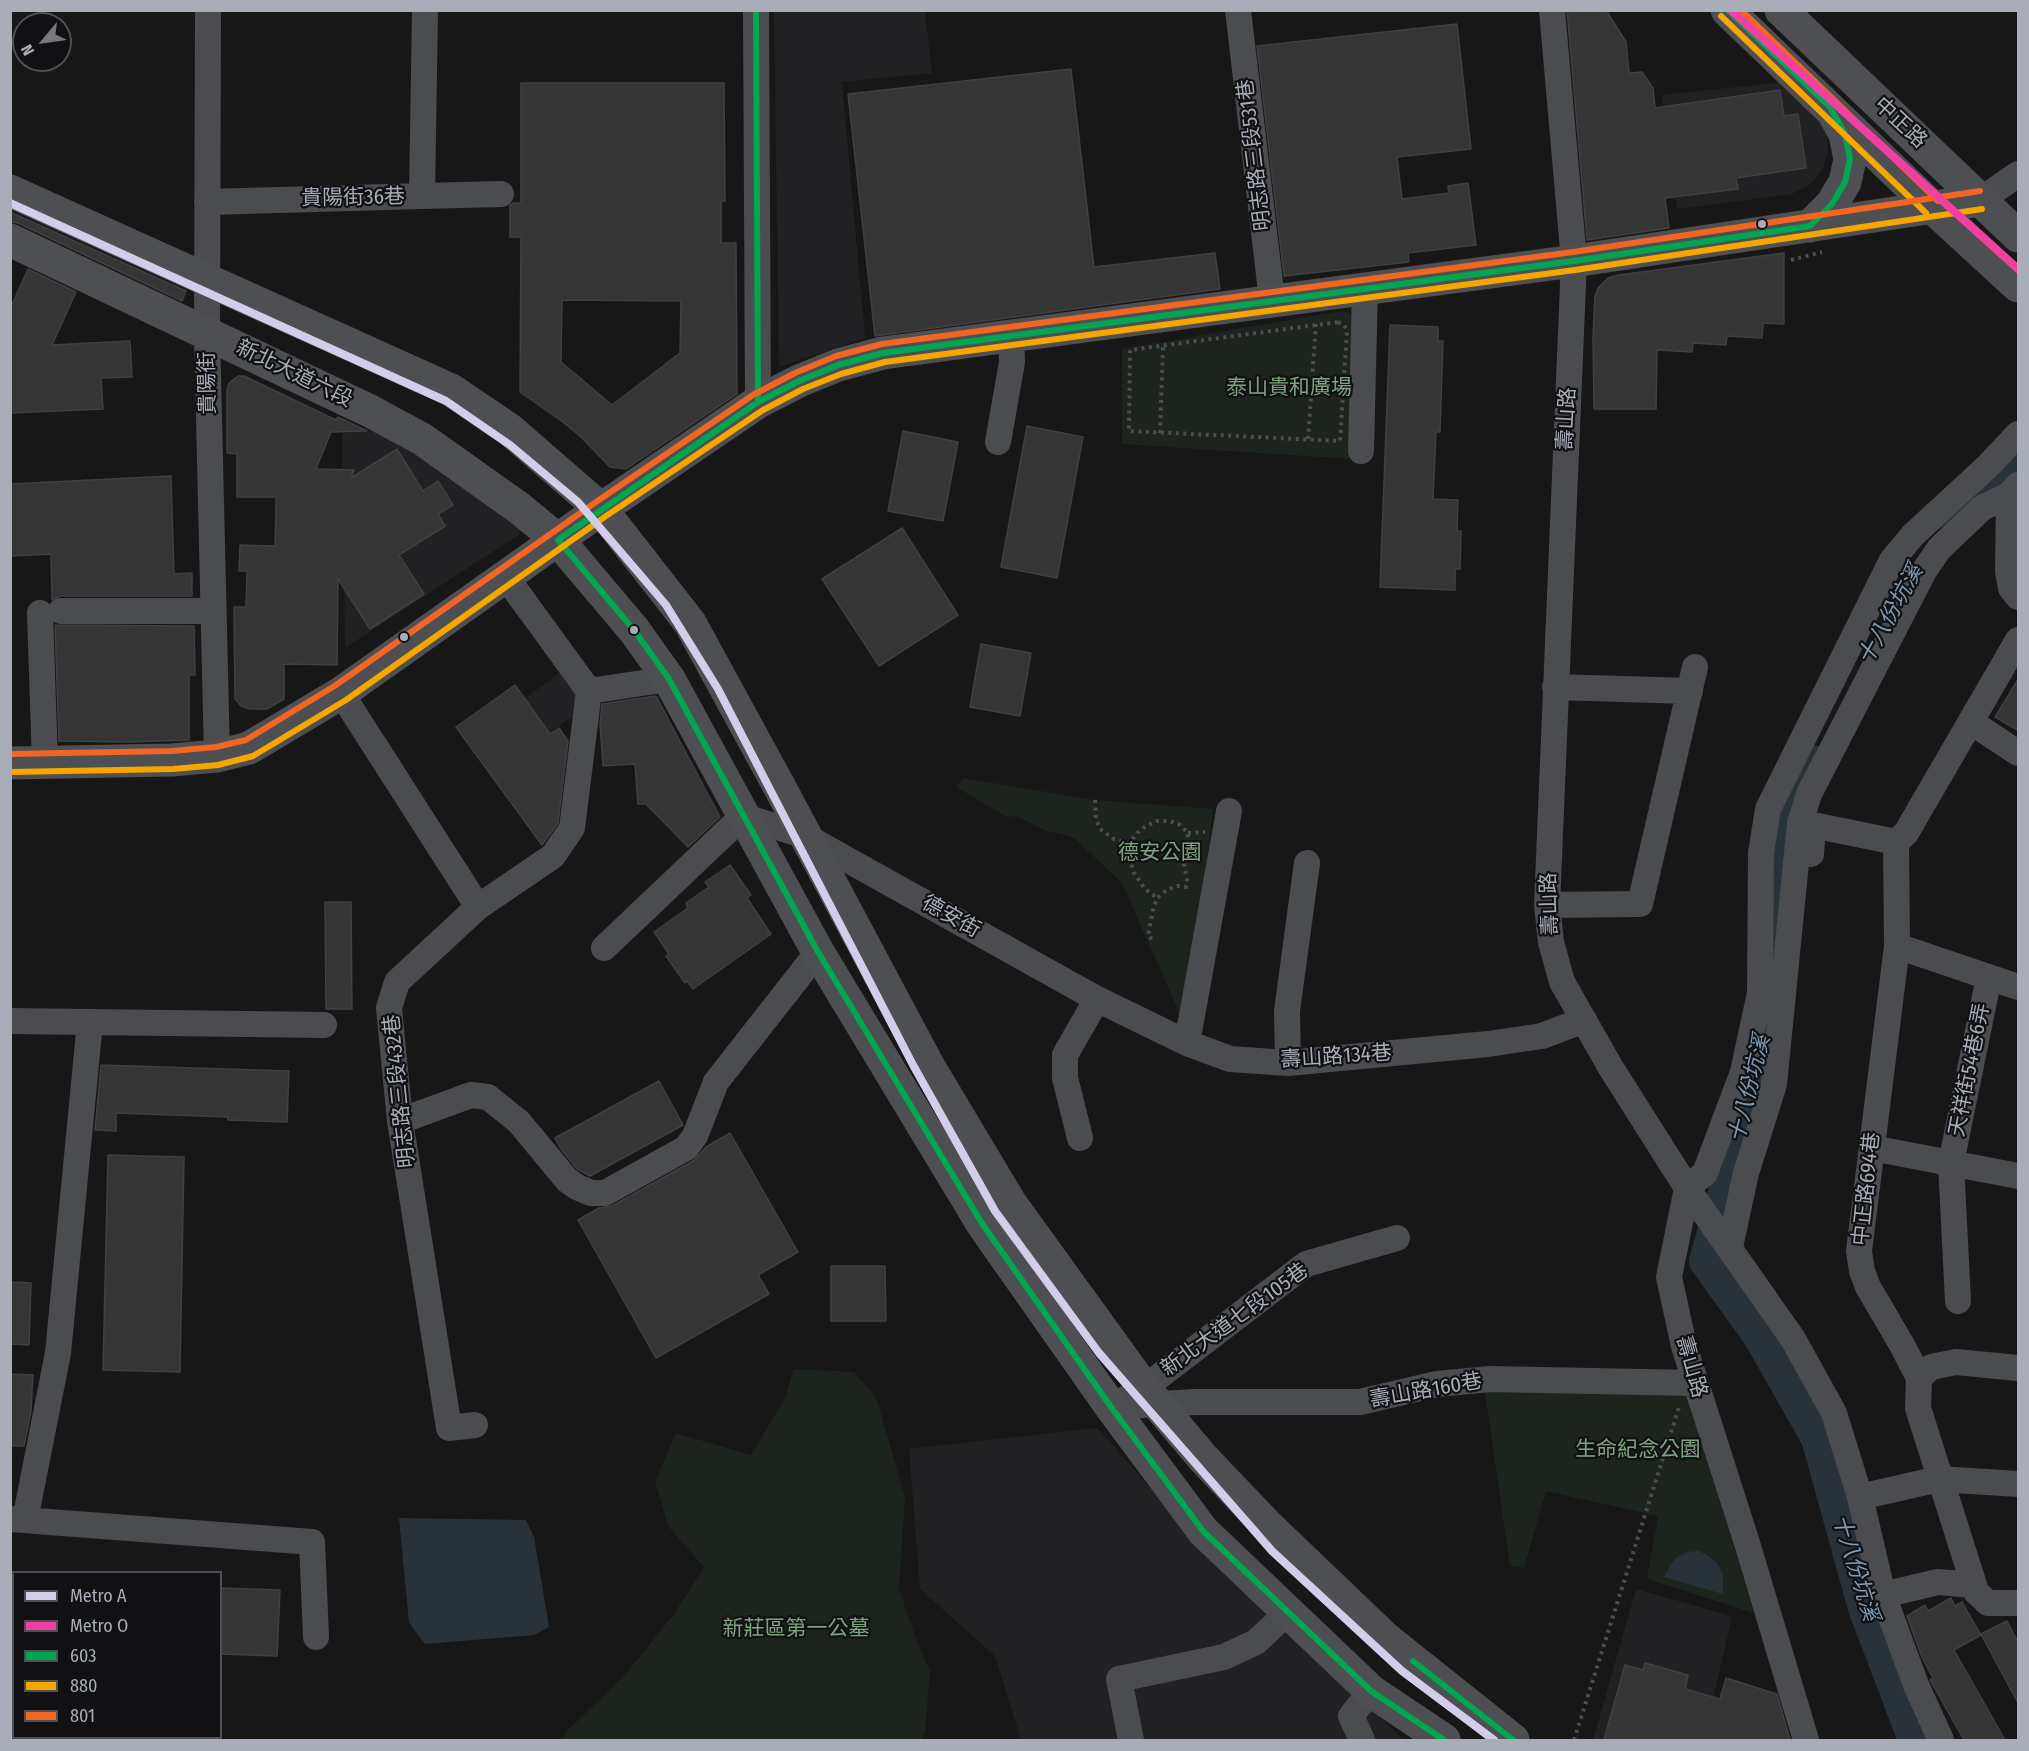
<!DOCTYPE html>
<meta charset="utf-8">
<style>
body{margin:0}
#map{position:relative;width:2029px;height:1751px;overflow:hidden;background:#171717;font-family:"Fira Sans Condensed",sans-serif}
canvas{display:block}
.frame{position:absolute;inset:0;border:12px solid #a8adb8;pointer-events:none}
.legend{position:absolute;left:12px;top:1571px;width:210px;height:168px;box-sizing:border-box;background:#111113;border:2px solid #4d4f55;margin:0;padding:8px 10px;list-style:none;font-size:18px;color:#a8adb8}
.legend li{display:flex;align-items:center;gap:12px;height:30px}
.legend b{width:30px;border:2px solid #4d4f55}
.north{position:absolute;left:12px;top:12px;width:60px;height:60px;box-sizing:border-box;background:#111113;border:2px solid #4d4f55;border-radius:50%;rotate:241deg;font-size:16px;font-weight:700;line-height:24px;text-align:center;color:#a8adb8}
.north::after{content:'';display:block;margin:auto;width:21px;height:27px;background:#757880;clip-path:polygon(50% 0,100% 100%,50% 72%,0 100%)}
</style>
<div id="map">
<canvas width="2029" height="1751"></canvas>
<div class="frame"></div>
<ul class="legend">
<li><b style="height:8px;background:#d4cde7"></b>Metro A</li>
<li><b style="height:8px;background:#f240a1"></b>Metro O</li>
<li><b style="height:8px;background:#00a651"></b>603</li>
<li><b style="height:8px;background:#f7a600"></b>880</li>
<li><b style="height:8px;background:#f26522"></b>801</li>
</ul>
<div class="north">N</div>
</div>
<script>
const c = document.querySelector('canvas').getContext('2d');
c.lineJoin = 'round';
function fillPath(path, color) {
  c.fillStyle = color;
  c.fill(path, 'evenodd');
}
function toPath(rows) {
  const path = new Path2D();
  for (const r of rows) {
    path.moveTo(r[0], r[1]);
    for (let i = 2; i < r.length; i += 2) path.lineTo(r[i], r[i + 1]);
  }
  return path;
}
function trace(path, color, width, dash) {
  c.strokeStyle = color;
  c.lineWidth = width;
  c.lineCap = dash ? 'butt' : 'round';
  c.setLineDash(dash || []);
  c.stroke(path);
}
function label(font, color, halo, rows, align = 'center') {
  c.font = font + ' "Fira Sans Condensed","Noto Sans TC",sans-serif';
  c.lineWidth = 4.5;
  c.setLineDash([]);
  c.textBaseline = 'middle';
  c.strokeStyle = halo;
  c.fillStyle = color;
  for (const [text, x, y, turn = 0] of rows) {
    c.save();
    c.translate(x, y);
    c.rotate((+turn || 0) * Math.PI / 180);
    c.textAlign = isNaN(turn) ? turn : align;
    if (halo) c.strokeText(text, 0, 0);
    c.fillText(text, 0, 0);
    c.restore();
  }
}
const built = toPath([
 [774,11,925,11,932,73,842,82,865,338,779,367],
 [1783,82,1818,115,1827,135,1828,153,1822,171,1810,184,1792,194,1677,209,1662,95],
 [390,430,515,512,520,534,345,648,342,433],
 [565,669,584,708,549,733,466,741],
 [1098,1428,1207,1554,1404,1740,1021,1740,995,1656,920,1589,909,1449],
 [1636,1589,1732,1616,1704,1740,1593,1740]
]);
const green = toPath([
 [1341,311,1349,313,1357,322,1352,459,1122,444,1122,349],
 [963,778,1095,800,1213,809,1188,1015,1178,1010,1122,883,1073,837,1047,831,1019,817,1005,816,956,787],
 [794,1369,854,1372,876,1397,905,1497,899,1589,915,1636,930,1672,925,1732,922,1740,562,1740,567,1731,625,1675,674,1614,704,1567,668,1526,655,1481,676,1433,751,1455,784,1400],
 [1484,1385,1686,1391,1754,1613,1647,1579,1658,1516,1546,1491,1524,1568,1510,1566]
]);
const water = toPath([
 [399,1518,526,1520,534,1537,549,1627,534,1635,425,1644,409,1623],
 [1699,1551,1707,1555,1717,1563,1723,1574,1723,1594,1664,1577,1673,1561,1679,1556,1688,1552]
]);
const river = toPath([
 [1957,523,2018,462],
 [1814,763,1783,822,1769,1016,1729,1179,1706,1261,1760,1336,1818,1438,1865,1608,1915,1740]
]);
const building = toPath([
 [1567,10,1606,10,1626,42,1629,73,1642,72,1653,88,1655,108,1780,90,1784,116,1798,114,1806,168,1736,178,1738,189,1665,198,1669,228,1587,240,1567,10],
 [1457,24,1471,149,1397,157,1402,199,1449,193,1448,186,1468,183,1476,245,1408,253,1409,262,1284,276,1257,46,1457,24],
 [1071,69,1094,267,1215,253,1220,289,875,336,848,94,1071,69],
 [521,83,724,83,725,201,721,201,721,243,736,243,737,394,626,469,610,467,581,437,563,422,520,392,521,237,510,237,510,205,513,203,521,203,521,83],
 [562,300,681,301,680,353,612,405,561,362,562,300],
 [10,212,186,291,182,301,18,223,10,222,10,212],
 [1784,253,1784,324,1763,323,1762,338,1727,336,1726,345,1693,343,1692,352,1657,350,1656,409,1594,409,1593,337,1595,297,1598,288,1608,278,1619,275,1784,253],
 [28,269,76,292,52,345,130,341,132,377,101,378,103,409,10,413,10,309,28,269],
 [1390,325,1438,327,1438,341,1443,341,1440,432,1436,432,1433,499,1458,500,1457,531,1461,531,1460,569,1455,569,1455,590,1380,587,1390,325],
 [238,376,244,376,336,420,338,417,367,431,331,432,316,469,354,470,351,478,397,449,423,491,438,481,453,505,438,514,445,526,399,555,424,594,370,629,338,579,337,665,284,664,284,699,267,709,250,709,241,706,235,699,234,607,246,607,247,571,239,571,240,545,275,546,276,514,276,497,237,497,237,454,227,453,227,391,229,383,238,376],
 [1027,426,1083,437,1057,578,1001,567,1027,426],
 [903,431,958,442,943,521,888,511,903,431],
 [171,476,174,574,192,573,192,596,61,596,52,600,51,554,10,556,10,484,171,476],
 [902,528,958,615,879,666,822,579,902,528],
 [55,625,194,626,195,675,189,675,189,740,128,742,59,741,55,625],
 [981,644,1031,653,1020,716,970,707,981,644],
 [2019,678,2019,731,1995,717,2019,678],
 [515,685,550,734,559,728,568,741,558,823,542,845,456,727,515,685],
 [656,696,720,817,688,847,646,804,638,804,635,764,603,766,600,724,602,704,656,696],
 [730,865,751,895,747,898,771,934,693,989,687,981,685,983,666,956,669,954,654,932,688,908,686,903,709,887,705,882,730,865],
 [325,902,351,902,352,1009,326,1009,325,902],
 [101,1065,289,1071,287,1122,228,1120,228,1117,116,1113,116,1131,95,1130,101,1065],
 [659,1081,683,1125,590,1176,577,1169,561,1149,555,1138,659,1081],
 [730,1133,798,1252,758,1275,769,1294,656,1358,578,1220,599,1208,612,1206,693,1161,706,1147,730,1133],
 [108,1155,184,1157,180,1372,103,1370,108,1155],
 [831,1266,885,1266,886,1321,831,1321,831,1266],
 [10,1282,31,1283,29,1345,10,1344,10,1282],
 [10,1374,33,1375,31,1411,24,1446,10,1446,10,1374],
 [220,1588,280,1590,277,1656,220,1654,220,1588],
 [1951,1598,1955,1606,1962,1602,1981,1635,1954,1650,2005,1740,1964,1740,1930,1680,1933,1678,1922,1657,1907,1616,1925,1605,1928,1611,1951,1598],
 [2007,1621,2019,1644,2019,1705,1981,1634,2007,1621],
 [1645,1663,1688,1675,1685,1689,1720,1699,1726,1678,1777,1694,1790,1740,1604,1740,1625,1665,1643,1670,1645,1663]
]);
const path = toPath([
 [1791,260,1822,252],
 [1338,322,1344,325,1347,331,1340,441,1129,431,1130,350,1338,322],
 [1160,433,1163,346],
 [1308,439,1316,324],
 [1095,800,1096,819,1100,829,1114,839,1129,844],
 [1188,833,1205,832],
 [1152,939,1148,936,1153,910,1157,898,1167,890,1177,886,1186,887,1187,880,1183,860,1188,839,1188,833,1180,825,1170,821,1157,821,1146,826,1137,833,1129,844,1129,857,1134,873,1145,889,1157,898],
 [1574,1740,1680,1404]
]);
const minor = toPath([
 [208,10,207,333,217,756],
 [756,10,758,402],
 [1238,10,1272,300],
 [1552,10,1574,261,1547,905,1551,942,1562,982,1611,1068,1687,1188,1793,1339,1834,1413,1860,1497,1883,1595,1916,1685,1941,1740],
 [422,196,501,194],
 [1981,200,2018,174],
 [207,202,422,196,425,10],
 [998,442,1012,362,1011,335],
 [1361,451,1365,288],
 [2018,485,2009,495,2008,571,2011,588,2018,597],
 [61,611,213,611],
 [40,613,45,763],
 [1555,687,1690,691],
 [589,691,669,679],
 [341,693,478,907,397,982,389,1008,400,1121,449,1428,475,1425],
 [1971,722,2018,753],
 [1811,854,1813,825,1896,842],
 [1547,905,1640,904,1695,667],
 [478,907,553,856,572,828,589,691,506,577],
 [1897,946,2018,987],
 [604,948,743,816,805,836,1097,999,1187,1043,1230,1059,1288,1063,1488,1044,1542,1036,1584,1020],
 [10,1021,324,1025],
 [1187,1043,1229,811],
 [1288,1063,1287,1011,1307,863],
 [400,1121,471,1095,488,1097,519,1122,567,1180,577,1187,591,1193,605,1193,686,1148,695,1136,716,1082,818,952],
 [1080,1138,1065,1078,1065,1055,1097,999],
 [1872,1148,2018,1176],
 [1687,1188,1705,1173,1743,1072,1760,993,1761,853,1768,809,1892,560,1913,535,1989,465,2018,434],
 [1687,1188,1669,1277,1684,1346,1747,1543,1806,1740],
 [1397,1238,1306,1264,1144,1388,1111,1407,1195,1402,1360,1402,1437,1384,1490,1379,1695,1383],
 [1730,1247,1746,1173,1774,1084,1800,823,1809,794,1924,571,1939,549,1982,508,2009,495],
 [1958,1301,1951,1163,1989,977],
 [1919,1378,1931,1367,1956,1362,2018,1368],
 [1860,1497,1939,1479,2018,1484],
 [10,1519,312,1542,316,1637],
 [25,1520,58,1353,90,1022],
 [1974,1585,1918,1408,1919,1378,1902,1345,1868,1287,1862,1271,1859,1251,1897,946,1896,842,1906,833,2018,640],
 [1883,1595,1938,1582,1974,1585,1976,1592,1988,1603,2018,1603],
 [1131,1740,1119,1679,1224,1657,1256,1642,1287,1613],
 [1362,1740,1351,1716,1371,1691]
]);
const major = toPath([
 [1727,10,1932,207,2018,286],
 [1781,10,2018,236],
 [10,191,451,390,510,430,601,509,690,623,779,786,929,1067,1011,1204,1144,1388,1203,1458,1267,1525,1385,1638,1513,1740],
 [1810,226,1832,204,1845,182,1850,159,1845,134,1835,116],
 [10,240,370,411,422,439,519,508,558,540,634,630,669,679,818,952,983,1225,1111,1407,1203,1531,1371,1691,1444,1740],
 [10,763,172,760,217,756,249,748,341,693,601,509,758,402,799,381,838,365,883,353,1574,261,1981,200]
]);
const bus1 = toPath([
 [756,10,758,402],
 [1413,1661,1513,1740],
 [1444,1740,1371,1691,1203,1531,1111,1407,983,1225,818,952,669,679,634,630,558,540,758,402,799,381,838,365,883,353,1574,261,1810,226,1832,204,1845,182,1850,159,1845,134,1830,107,1728,10]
]);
const bus2 = toPath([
 [1721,16,1926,213],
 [10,772,173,769,218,765,253,756,346,700,606,516,763,410,803,389,841,374,885,362,1575,270,1982,209]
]);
const bus3 = toPath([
 [1741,10,1938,201],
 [10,754,172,751,216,747,246,740,336,685,596,502,753,395,795,373,836,356,882,344,1573,252,1980,191]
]);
const metro1 = toPath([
 [10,203,446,401,510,445,578,502,666,605,718,689,913,1065,995,1211,1099,1353,1272,1551,1402,1671,1494,1740]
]);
const metro2 = toPath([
 [1731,10,2018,269]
]);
const markers = [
 [1762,224,5,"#a8adb8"],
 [634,630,5,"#a8adb8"],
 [404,637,5,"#a8adb8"]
];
const streetNames = [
 ["中正路",1900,123,43],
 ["明志路三段531巷",1255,155,-97],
 ["貴陽街36巷",353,198,-1],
 ["新北大道六段",294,374,26],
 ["貴陽街",208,383,-91],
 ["壽山路",1567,419,-87],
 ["壽山路",1550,904,-92],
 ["德安街",951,917,29],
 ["壽山路134巷",1336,1057,-4],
 ["天祥街54巷6弄",1970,1070,-79],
 ["明志路三段432巷",400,1091,-96],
 ["中正路694巷",1867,1189,-84],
 ["新北大道七段105巷",1235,1320,-36],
 ["壽山路",1691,1367,74],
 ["壽山路160巷",1426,1391,-10]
];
const parkNames = [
 ["泰山貴和廣場",1289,388],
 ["德安公園",1160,853],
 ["生命紀念公園",1638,1450],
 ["新莊區第一公墓",796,1629]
];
const waterNames = [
 ["十八份坑溪",1891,615,-61],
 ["十八份坑溪",1750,1089,-76],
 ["十八份坑溪",1855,1568,73]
];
fillPath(built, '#212123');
fillPath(green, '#1d241e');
fillPath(water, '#2a3239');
trace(river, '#2a3239', 34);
fillPath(building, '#353536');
trace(building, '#3f4043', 1.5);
trace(path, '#4d4e52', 4, [3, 4.5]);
trace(minor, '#4b4c50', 26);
trace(major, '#4d4f52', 33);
trace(bus1, '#00a651', 6);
trace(bus2, '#f7a600', 6);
trace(bus3, '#f26522', 6);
trace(metro1, '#d4cde7', 8);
trace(metro2, '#f240a1', 8);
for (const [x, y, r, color] of markers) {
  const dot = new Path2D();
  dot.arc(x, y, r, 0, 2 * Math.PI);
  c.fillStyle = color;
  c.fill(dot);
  trace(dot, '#111113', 2);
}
label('21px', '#a8adb8', '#111113', streetNames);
label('21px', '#7fa381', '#111113', parkNames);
label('italic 22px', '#7f9bb3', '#111113', waterNames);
</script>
